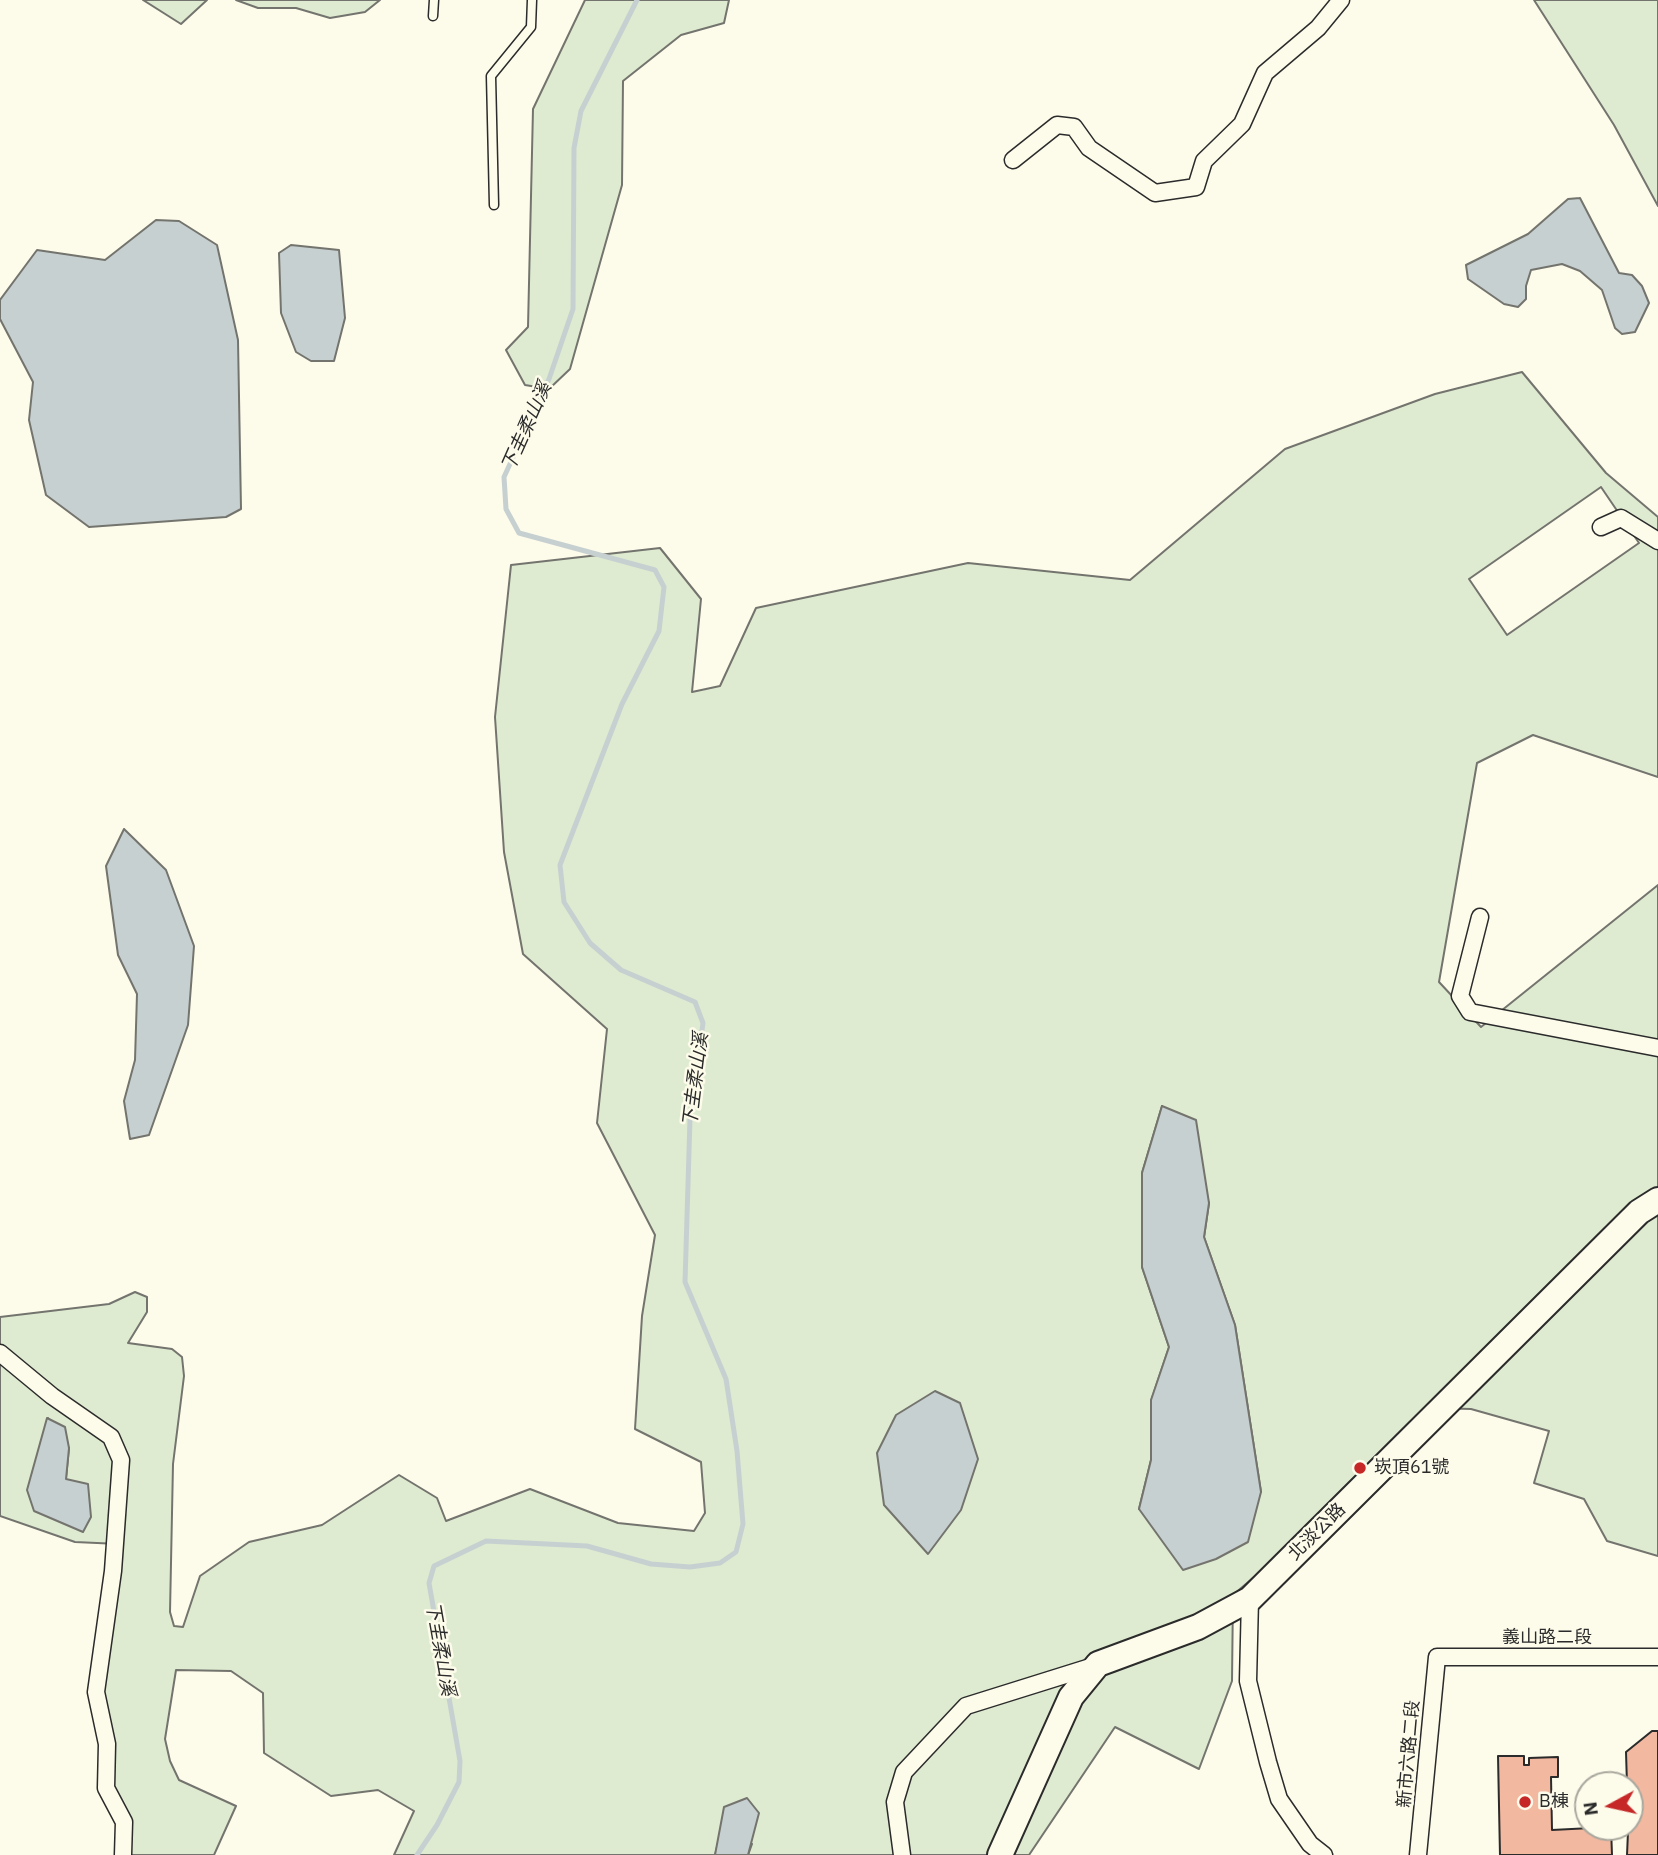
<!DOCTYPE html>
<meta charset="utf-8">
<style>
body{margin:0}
#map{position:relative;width:1658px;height:1855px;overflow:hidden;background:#fdfbea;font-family:"IBM Plex Sans",sans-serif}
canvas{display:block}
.north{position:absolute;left:1574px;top:1771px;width:70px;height:70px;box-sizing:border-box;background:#fdfbea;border:2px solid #a9a89e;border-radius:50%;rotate:262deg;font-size:19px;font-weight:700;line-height:28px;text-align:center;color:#2b2b2b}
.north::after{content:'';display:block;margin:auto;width:24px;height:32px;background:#c62828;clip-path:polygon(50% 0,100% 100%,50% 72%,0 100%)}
</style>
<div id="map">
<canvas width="1658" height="1855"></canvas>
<div class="north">N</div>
</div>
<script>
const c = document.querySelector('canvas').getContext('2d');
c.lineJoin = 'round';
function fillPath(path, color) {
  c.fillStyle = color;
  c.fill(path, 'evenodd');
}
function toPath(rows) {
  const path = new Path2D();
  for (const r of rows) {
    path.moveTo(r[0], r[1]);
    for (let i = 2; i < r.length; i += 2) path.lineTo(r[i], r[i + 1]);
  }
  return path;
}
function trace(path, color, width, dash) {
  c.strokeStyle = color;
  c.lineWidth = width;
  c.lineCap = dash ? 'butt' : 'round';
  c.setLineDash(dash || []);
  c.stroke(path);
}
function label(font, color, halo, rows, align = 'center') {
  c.font = font + ' "IBM Plex Sans","Noto Sans TC",sans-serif';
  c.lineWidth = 5;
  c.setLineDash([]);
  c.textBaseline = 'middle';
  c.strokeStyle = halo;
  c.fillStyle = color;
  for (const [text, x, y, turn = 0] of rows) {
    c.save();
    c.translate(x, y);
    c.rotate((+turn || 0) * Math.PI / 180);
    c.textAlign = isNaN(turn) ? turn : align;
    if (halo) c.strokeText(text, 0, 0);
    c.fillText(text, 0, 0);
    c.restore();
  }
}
const green = toPath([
 [143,0,207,0,181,24,143,0],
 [236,0,380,0,365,12,330,18,296,8,258,8,236,0],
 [585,0,729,0,724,23,681,35,623,81,622,185,570,369,549,389,525,385,506,350,528,327,533,109,585,0],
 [1534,0,1658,0,1658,206,1614,125,1534,0],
 [1522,372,1606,473,1658,517,1658,777,1533,735,1477,763,1439,982,1481,1027,1658,885,1658,1556,1607,1541,1584,1499,1534,1483,1549,1431,1471,1409,1431,1408,1301,1537,1233,1595,1232,1681,1199,1769,1115,1727,1029,1855,748,1855,752,1844,719,1839,715,1855,394,1855,414,1811,378,1790,331,1796,264,1753,263,1693,231,1671,176,1670,165,1739,170,1761,179,1780,236,1806,214,1855,123,1855,108,1787,100,1687,119,1544,75,1542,0,1516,0,1317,109,1304,135,1292,147,1297,147,1312,128,1343,172,1349,182,1357,184,1376,173,1464,170,1612,174,1626,183,1627,200,1576,249,1542,322,1525,399,1475,437,1498,446,1521,530,1489,618,1523,694,1531,705,1513,701,1462,635,1429,642,1316,655,1235,597,1123,607,1029,523,954,504,852,495,717,511,565,660,548,701,599,692,692,720,686,756,608,968,563,1130,580,1285,449,1435,394,1522,372],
 [1601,487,1639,543,1507,635,1469,579,1601,487],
 [1162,1106,1209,1203,1204,1237,1235,1325,1261,1492,1139,1509,1151,1460,1151,1401,1169,1347,1142,1267,1142,1173,1162,1106],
 [48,1418,69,1448,66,1479,48,1418]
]);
const water = toPath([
 [1580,198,1619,273,1632,275,1642,286,1649,303,1635,332,1622,334,1615,328,1602,290,1580,271,1562,264,1531,270,1526,286,1526,299,1518,307,1504,304,1468,279,1466,265,1528,234,1568,199,1580,198],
 [156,220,179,221,217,245,238,340,241,509,226,517,89,527,46,495,29,420,33,382,0,319,0,300,37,250,105,260,156,220],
 [291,245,339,250,345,318,334,361,311,361,296,352,281,313,279,253,291,245],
 [124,829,166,870,194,946,188,1025,149,1135,130,1139,124,1101,135,1060,137,994,118,955,106,866,124,829],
 [1162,1106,1196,1120,1209,1203,1204,1237,1235,1325,1261,1492,1248,1542,1216,1559,1183,1570,1139,1509,1151,1460,1151,1400,1169,1347,1142,1267,1142,1173,1162,1106],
 [935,1391,960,1403,978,1459,961,1510,928,1554,884,1505,877,1453,896,1415,935,1391],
 [47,1418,65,1427,69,1448,66,1479,88,1484,91,1517,83,1532,34,1511,27,1490,47,1418],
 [747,1798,759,1813,748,1855,715,1855,724,1807,747,1798]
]);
const stream = toPath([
 [417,1855,437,1825,459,1782,460,1761,429,1583,434,1566,486,1541,587,1546,651,1564,690,1567,720,1563,736,1552,743,1524,737,1451,726,1379,685,1282,690,1119,703,1023,695,1002,621,970,590,943,564,902,560,865,622,704,659,631,664,587,655,570,519,533,506,509,504,477,549,379,573,309,574,148,581,111,637,0]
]);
const building = toPath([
 [1652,1731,1658,1731,1658,1855,1627,1855,1630,1785,1627,1785,1626,1752,1652,1731],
 [1498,1756,1524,1756,1524,1765,1529,1765,1529,1758,1558,1757,1558,1777,1551,1777,1552,1830,1611,1827,1612,1855,1500,1855,1498,1756]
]);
const lane = toPath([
 [433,16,434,0],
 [494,205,491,76,531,27,532,0]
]);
const street = toPath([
 [1013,160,1057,125,1074,127,1089,148,1155,193,1196,187,1204,161,1242,124,1265,73,1318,28,1341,0],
 [1601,527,1621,518,1658,541],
 [1480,917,1460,996,1470,1012,1658,1048],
 [0,1353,52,1396,111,1437,121,1460,113,1571,96,1692,107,1744,106,1788,124,1822,123,1855],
 [1250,1599,1248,1681,1268,1762,1279,1799,1310,1844,1324,1855],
 [902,1855,895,1802,904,1772,966,1706,1097,1665],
 [1418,1855,1437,1657,1658,1657]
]);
const primary = toPath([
 [1000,1855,1071,1697,1098,1664,1198,1627,1250,1599,1639,1212,1658,1200]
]);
const markers = [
 [1360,1468,7,"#c62828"],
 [1525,1802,7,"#c62828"]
];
const poiNames = [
 ["崁頂61號",1374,1468],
 ["B棟",1539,1802]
];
const streetNames = [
 ["北淡公路",1317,1532,-45],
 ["義山路二段",1547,1638],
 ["新市六路二段",1409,1754,-85]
];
const waterNames = [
 ["下圭柔山溪",527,427,-66],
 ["下圭柔山溪",696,1080,-83],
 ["下圭柔山溪",440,1649,80]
];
fillPath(green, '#deebd1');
trace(green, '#74746e', 2);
fillPath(water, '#c7d0d0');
trace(water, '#74746e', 2);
trace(stream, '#c7d0d0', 5);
fillPath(building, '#f2b8a0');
trace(building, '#2b2b2b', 2);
trace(lane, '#2b2b2b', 11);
trace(street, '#2b2b2b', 19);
trace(primary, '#2b2b2b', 28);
trace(lane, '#fdfbea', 8);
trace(street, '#fdfbea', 16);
trace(primary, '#fdfbea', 24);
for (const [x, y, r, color] of markers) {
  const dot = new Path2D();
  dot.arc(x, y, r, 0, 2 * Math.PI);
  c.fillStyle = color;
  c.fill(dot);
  trace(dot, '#fdfbea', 2.5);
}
label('18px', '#2b2b2b', '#fdfbea', poiNames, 'left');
label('18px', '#2b2b2b', '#fdfbea', streetNames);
label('italic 19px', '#2b2b2b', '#fdfbea', waterNames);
</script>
